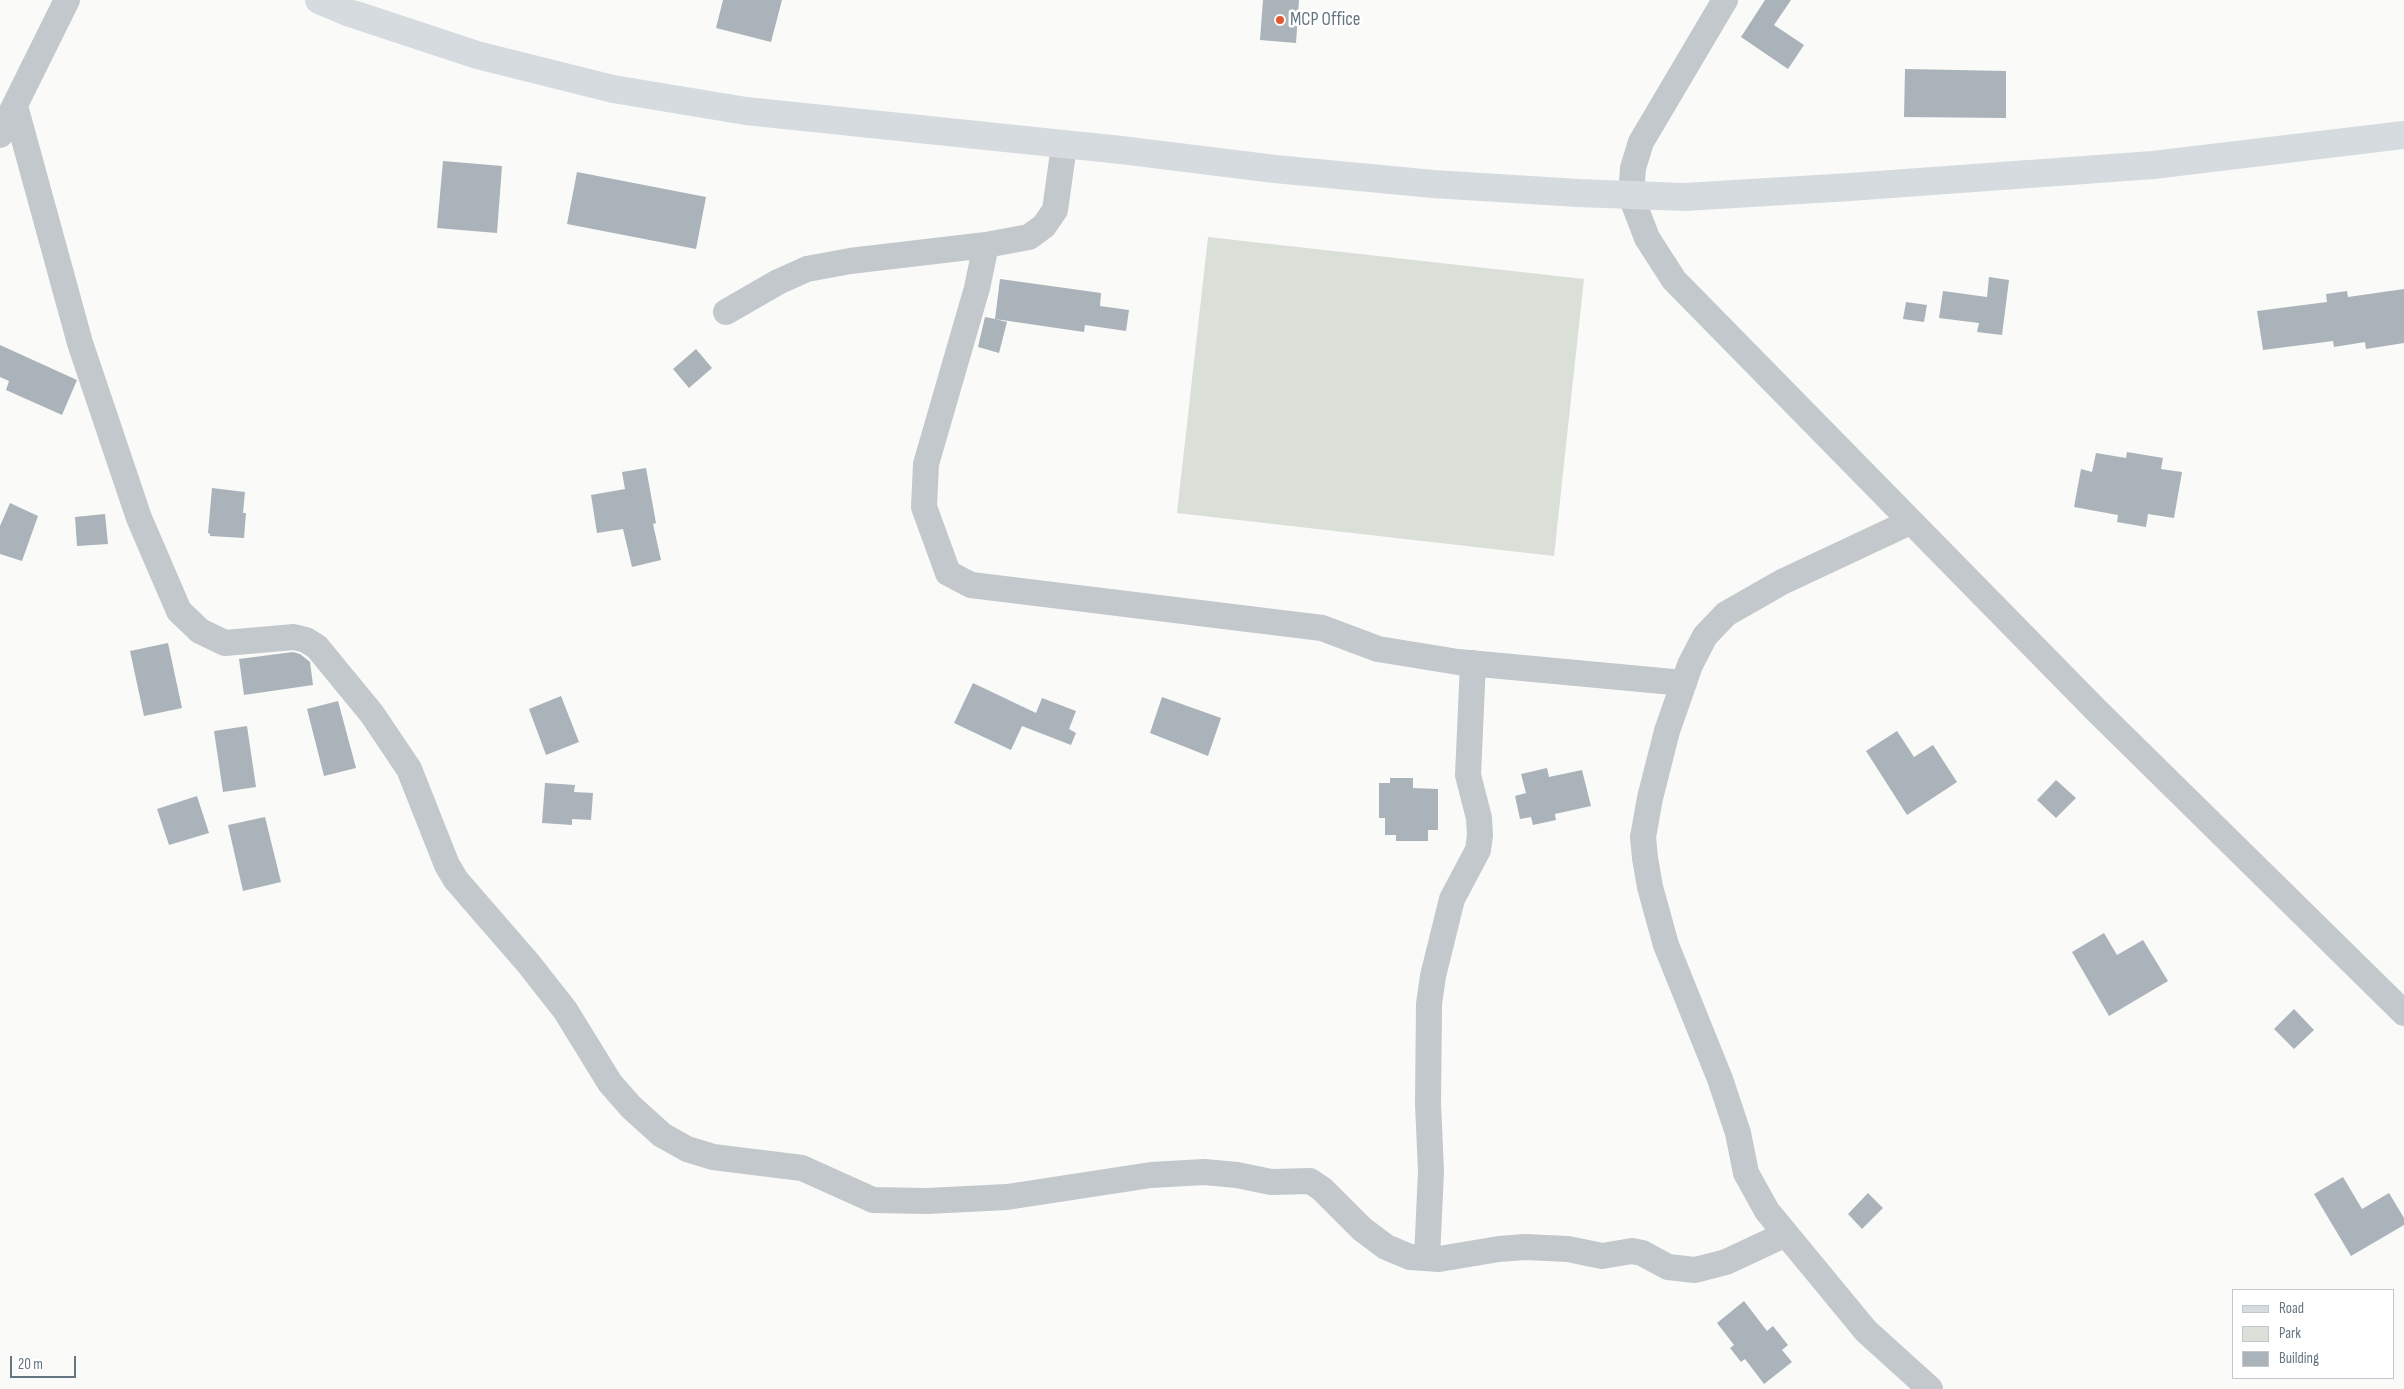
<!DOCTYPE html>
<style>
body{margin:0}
#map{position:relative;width:2404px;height:1389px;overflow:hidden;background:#fafaf8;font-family:"Sofia Sans Condensed",sans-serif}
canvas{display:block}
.legend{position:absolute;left:2232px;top:1289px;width:162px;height:90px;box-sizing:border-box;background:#fff;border:1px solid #c1c8cd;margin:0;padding:6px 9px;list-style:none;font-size:15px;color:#657683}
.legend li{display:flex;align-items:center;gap:10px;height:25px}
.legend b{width:25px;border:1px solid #c1c8cd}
.scale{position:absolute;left:10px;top:1356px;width:66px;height:22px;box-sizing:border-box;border:2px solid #657683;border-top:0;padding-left:6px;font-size:15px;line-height:18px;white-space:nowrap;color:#657683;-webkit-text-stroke:4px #fff;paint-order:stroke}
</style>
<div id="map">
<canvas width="2404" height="1389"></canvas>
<ul class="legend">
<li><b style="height:6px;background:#d6dbdf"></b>Road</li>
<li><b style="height:14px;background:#dadfd7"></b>Park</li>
<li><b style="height:14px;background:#aab3b9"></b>Building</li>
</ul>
<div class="scale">20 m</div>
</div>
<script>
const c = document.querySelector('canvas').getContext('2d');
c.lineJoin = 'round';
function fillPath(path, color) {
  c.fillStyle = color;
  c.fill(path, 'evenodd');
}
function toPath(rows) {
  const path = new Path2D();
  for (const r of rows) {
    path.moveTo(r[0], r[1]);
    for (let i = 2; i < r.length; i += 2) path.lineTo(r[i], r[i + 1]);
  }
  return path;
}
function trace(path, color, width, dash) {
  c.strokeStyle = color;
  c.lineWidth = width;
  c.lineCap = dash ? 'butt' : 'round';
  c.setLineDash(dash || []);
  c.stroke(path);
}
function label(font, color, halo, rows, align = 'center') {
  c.font = font + ' "Sofia Sans Condensed",sans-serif';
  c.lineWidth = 5;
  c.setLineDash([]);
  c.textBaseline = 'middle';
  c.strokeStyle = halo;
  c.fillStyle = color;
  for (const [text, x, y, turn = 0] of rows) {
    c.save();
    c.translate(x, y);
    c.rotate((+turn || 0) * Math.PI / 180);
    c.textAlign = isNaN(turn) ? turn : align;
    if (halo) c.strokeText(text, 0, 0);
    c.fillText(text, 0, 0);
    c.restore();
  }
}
const green = toPath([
 [1208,237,1584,279,1554,556,1177,513]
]);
const building = toPath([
 [723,0,782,0,771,42,716,28],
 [1263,0,1299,0,1296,43,1260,40],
 [1765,0,1791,0,1774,25,1804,45,1788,69,1741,37],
 [1905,69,2006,71,2006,118,1904,117],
 [443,161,502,166,497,233,437,228],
 [577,172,706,197,696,249,567,224],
 [1989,277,2009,280,2002,335,1977,332,1979,323,1939,318,1943,291,1987,297],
 [1000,279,1101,293,1100,306,1129,310,1126,331,1085,325,1084,332,995,319,1007,322,999,353,978,347,985,317,995,319],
 [2404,289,2404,343,2366,349,2365,342,2334,347,2333,341,2263,350,2257,311,2327,302,2326,294,2347,291,2348,297],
 [1906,302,1927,305,1924,322,1903,319],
 [0,345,77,380,62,415,6,390,9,381,0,377],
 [696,349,712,368,689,388,673,369],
 [2127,452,2163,458,2161,469,2182,472,2174,518,2148,514,2146,527,2117,522,2118,515,2074,507,2081,469,2092,472,2096,453,2126,458],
 [646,468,656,523,653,524,661,560,632,567,623,529,597,533,591,495,625,489,622,472],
 [212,488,245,492,243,513,246,513,244,538,210,536,210,534,208,533],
 [10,503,38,516,22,561,0,554,0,526],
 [105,514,108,544,77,546,75,517],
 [168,643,182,708,144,716,130,651],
 [293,652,300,654,310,662,313,685,244,695,239,659],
 [973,683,1036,713,1042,698,1076,711,1069,729,1076,733,1071,745,1022,726,1011,750,954,723],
 [561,696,579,742,546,755,529,709],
 [1162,697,1221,718,1208,756,1150,733],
 [338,701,356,768,324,776,307,709],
 [247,726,256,787,223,792,214,731],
 [1897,731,1914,757,1933,745,1957,782,1907,815,1866,751],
 [1547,768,1549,777,1582,770,1591,806,1555,814,1556,820,1533,825,1531,817,1520,819,1515,796,1526,793,1521,774],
 [1390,778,1413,778,1413,788,1438,789,1438,830,1428,830,1428,841,1396,841,1396,835,1385,835,1385,818,1379,818,1379,783,1390,783],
 [2056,780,2076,798,2056,818,2037,800],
 [545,783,575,785,574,792,593,793,591,820,572,819,572,825,542,823],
 [197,796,209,833,169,845,157,809],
 [265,817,281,882,243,891,228,825],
 [2104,933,2117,955,2143,940,2168,981,2109,1016,2072,952],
 [2294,1009,2314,1030,2294,1049,2274,1029],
 [2343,1177,2362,1209,2389,1193,2404,1218,2404,1225,2351,1256,2314,1194],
 [1868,1193,1883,1208,1862,1229,1848,1214],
 [1744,1301,1767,1331,1773,1326,1788,1345,1782,1350,1792,1362,1764,1384,1745,1359,1741,1362,1730,1348,1734,1345,1717,1323]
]);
const minor = toPath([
 [1725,0,1641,142,1633,168,1631,196,1647,238,1674,280,2097,711,2404,1013],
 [15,106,80,343,139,518,179,611,200,631,225,643,294,637,306,640,317,647,372,714,409,769,447,865,456,880,528,963,565,1010,610,1083,631,1107,662,1135,687,1149,713,1157,802,1168,873,1200,927,1201,1007,1197,1151,1175,1204,1172,1237,1175,1271,1182,1310,1181,1322,1189,1362,1229,1386,1247,1410,1257,1439,1259,1499,1249,1525,1247,1568,1249,1602,1256,1632,1251,1642,1253,1668,1267,1695,1270,1726,1262,1786,1234],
 [0,135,67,0],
 [1064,146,1055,210,1044,226,1029,237,986,245,977,288,926,464,924,507,948,573,971,585,1322,628,1378,649,1458,662,1684,683],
 [726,312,778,282,807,269,850,261,986,245],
 [1910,522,1782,582,1726,614,1705,636,1690,665,1667,731,1650,798,1643,837,1645,858,1650,887,1666,945,1720,1079,1738,1133,1746,1173,1767,1211,1866,1331,1930,1389],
 [1427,1258,1431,1171,1428,1104,1429,1004,1433,976,1452,899,1478,850,1480,835,1479,818,1468,775,1473,663]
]);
const major = toPath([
 [319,0,350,13,477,55,613,89,746,111,1121,150,1275,169,1433,184,1578,193,1685,197,1850,187,2153,165,2404,135]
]);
const markers = [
 [1280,20,5,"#e4572e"]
];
const poiNames = [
 ["MCP Office",1290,20]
];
fillPath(green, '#dadfd7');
fillPath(building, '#aab3b9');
trace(minor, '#c3c8cc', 26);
trace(major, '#d6dbdf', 28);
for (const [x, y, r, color] of markers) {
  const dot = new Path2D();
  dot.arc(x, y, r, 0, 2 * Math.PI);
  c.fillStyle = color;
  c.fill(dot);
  trace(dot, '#fff', 2);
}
label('19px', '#657683', '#fff', poiNames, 'left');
</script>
